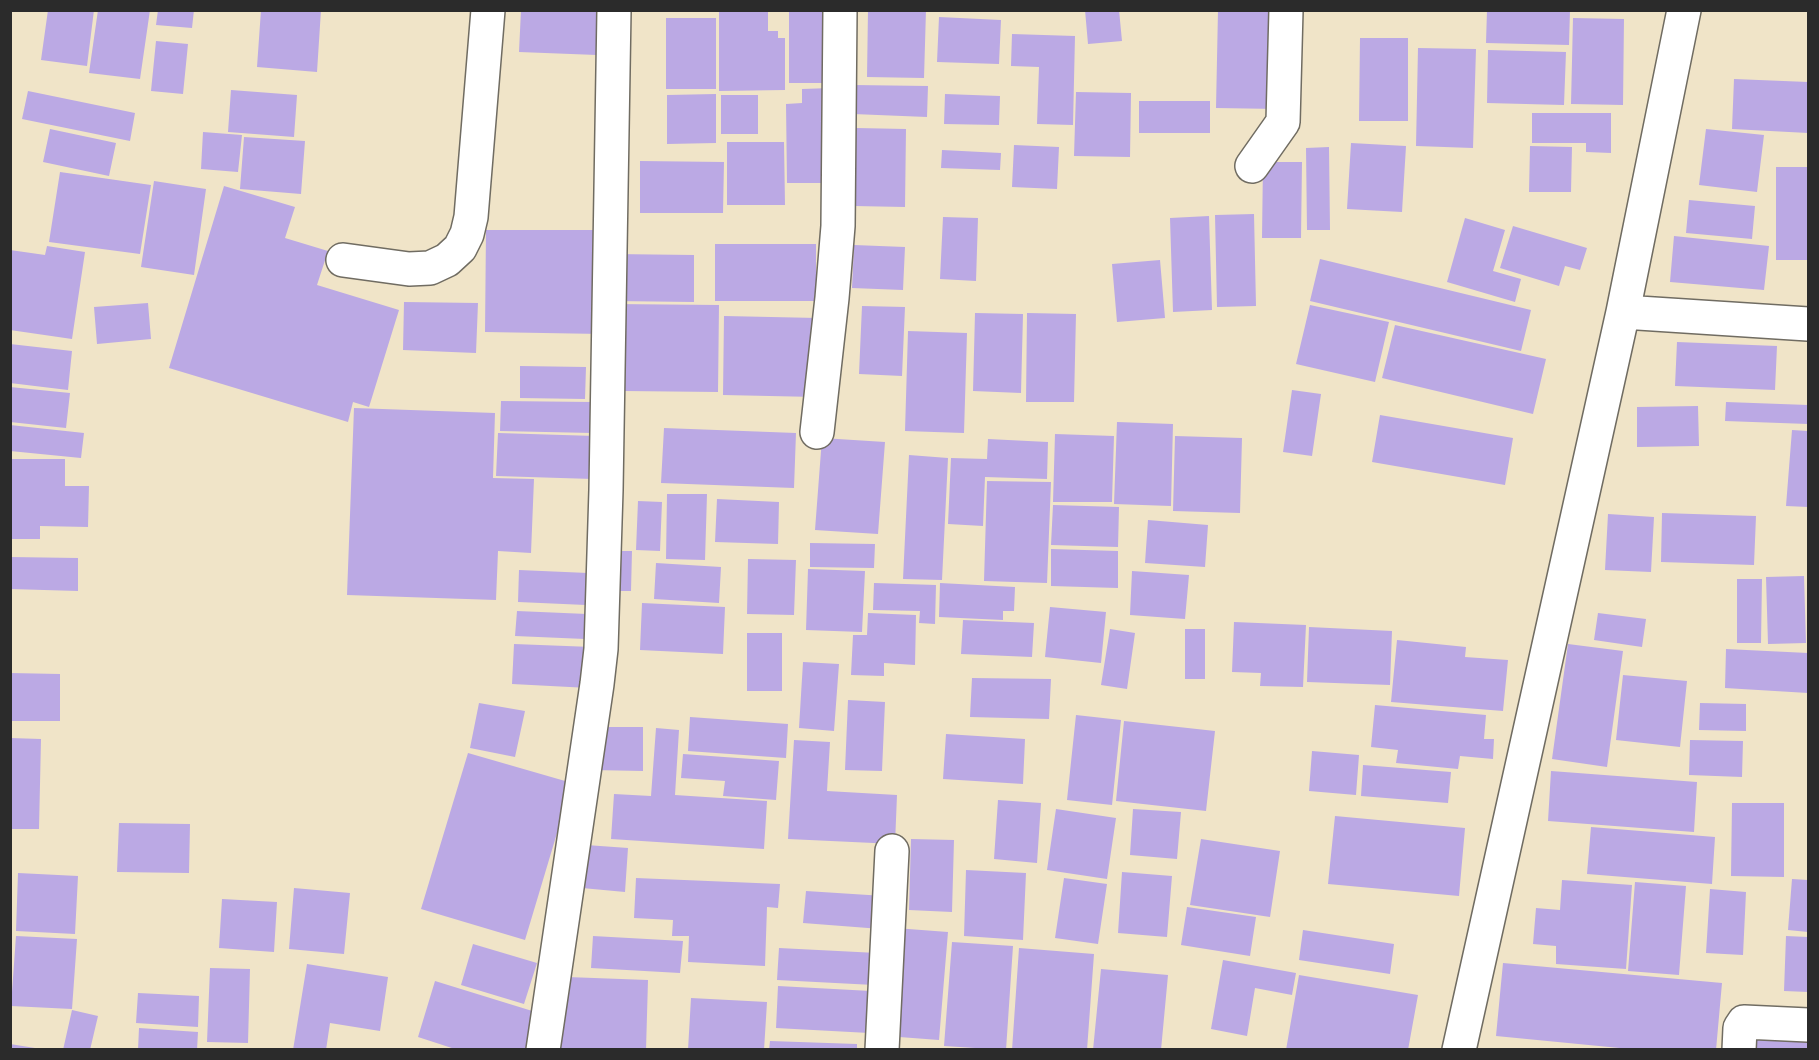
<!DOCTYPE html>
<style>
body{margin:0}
#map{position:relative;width:1819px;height:1060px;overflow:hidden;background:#f0e4c8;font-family:Dekko,sans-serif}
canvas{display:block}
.frame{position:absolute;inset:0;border:12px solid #2b2b2b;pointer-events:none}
</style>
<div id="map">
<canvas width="1819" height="1060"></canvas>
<div class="frame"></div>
</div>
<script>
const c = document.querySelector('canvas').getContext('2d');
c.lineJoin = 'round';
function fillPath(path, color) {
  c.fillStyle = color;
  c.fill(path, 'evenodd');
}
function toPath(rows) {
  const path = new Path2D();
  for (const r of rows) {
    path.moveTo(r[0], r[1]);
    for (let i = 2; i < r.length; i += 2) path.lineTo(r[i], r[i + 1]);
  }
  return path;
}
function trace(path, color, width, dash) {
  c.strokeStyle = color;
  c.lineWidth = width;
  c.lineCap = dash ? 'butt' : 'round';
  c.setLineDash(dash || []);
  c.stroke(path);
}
const building = toPath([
 [48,10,94,10,87,66,41,60],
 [98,10,150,10,140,79,89,73],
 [158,10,194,10,192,28,156,25],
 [261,10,321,10,317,72,257,67],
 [521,10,598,10,597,55,519,52],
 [719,10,768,10,768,31,778,31,778,38,785,38,785,90,719,91],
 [789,10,828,10,828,83,789,83],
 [868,10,926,10,924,78,867,77],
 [1085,10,1119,10,1122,41,1088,44],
 [1218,10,1280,10,1278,109,1216,108],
 [1487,10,1570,10,1569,45,1486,43],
 [939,17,1001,20,999,64,937,62],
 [666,18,716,18,716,89,666,89],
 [1573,18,1624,19,1623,105,1571,104],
 [1012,34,1075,36,1073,125,1037,124,1039,67,1011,66],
 [1360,38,1408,38,1408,121,1359,121],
 [156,41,188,44,183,94,151,91],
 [1418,48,1476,49,1473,148,1416,146],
 [1488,50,1566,52,1564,105,1487,103],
 [1734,79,1808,82,1808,133,1732,129],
 [854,85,928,86,927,117,853,114],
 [831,88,832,183,787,183,786,104,802,103,802,89],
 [231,90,297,95,294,137,228,132],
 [28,91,135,113,130,141,22,119],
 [1076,92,1131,93,1130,157,1074,156],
 [716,94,716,143,667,144,667,95],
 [945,94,1000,96,999,125,944,124],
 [721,95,758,95,758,134,721,134],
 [1139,101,1210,101,1210,133,1139,133],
 [1532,113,1611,113,1611,153,1586,152,1586,143,1532,143],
 [856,128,906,129,905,207,854,206],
 [50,129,116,143,109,176,43,162],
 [1706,129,1764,135,1757,192,1699,185],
 [203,132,242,135,238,172,201,169],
 [244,137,305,141,301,194,240,189],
 [727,142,784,142,785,205,727,205],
 [1351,143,1406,146,1402,212,1347,209],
 [1014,145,1059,147,1057,189,1012,187],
 [1530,146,1572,147,1571,192,1529,192],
 [1329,147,1330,230,1307,230,1306,148],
 [942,150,1001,153,1000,170,941,168],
 [640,161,724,162,723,213,640,213],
 [1263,162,1302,162,1301,238,1262,238],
 [1776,167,1808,167,1808,260,1776,260],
 [60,172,151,185,140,254,49,242],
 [154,181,206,189,194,275,141,267],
 [224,186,295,207,285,238,328,251,317,285,399,310,369,407,353,402,348,422,169,368],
 [1689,200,1755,206,1752,239,1686,233],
 [1254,214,1256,306,1217,307,1215,215],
 [1209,216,1212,310,1173,312,1170,218],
 [943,217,978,218,976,281,940,279],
 [1465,218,1505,230,1493,271,1521,279,1515,302,1447,282],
 [1513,226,1587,248,1580,270,1565,266,1559,286,1500,268],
 [486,230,603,230,602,334,485,332],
 [1674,236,1769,246,1764,290,1670,282],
 [715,244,816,244,816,301,715,301],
 [854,245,905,247,903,290,852,288],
 [47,246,85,252,72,339,10,330,10,250,45,255],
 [613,254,694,255,694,302,613,301],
 [1320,259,1531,310,1521,351,1310,301],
 [1160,260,1165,318,1117,322,1112,264],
 [404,302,478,303,476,353,403,350],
 [148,303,151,339,97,344,94,307],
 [613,304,719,305,718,392,624,391],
 [1310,305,1389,322,1375,382,1296,364],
 [862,306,905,307,902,376,859,374],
 [975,313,1023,314,1021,393,973,391],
 [1027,313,1076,314,1074,402,1026,402],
 [724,316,818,318,816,397,723,395],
 [1395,325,1546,359,1533,414,1382,378],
 [908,331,967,333,964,433,905,431],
 [1677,342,1777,346,1775,390,1675,386],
 [10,344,72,351,68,390,10,383],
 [520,366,586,367,585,399,520,398],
 [10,387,70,393,66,428,10,422],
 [1292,390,1321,394,1312,456,1283,452],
 [501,401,592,402,592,433,500,431],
 [1726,402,1808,405,1808,424,1725,421],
 [1698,406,1699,446,1637,447,1637,407],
 [354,408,495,413,493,478,534,479,531,553,498,551,496,600,347,595],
 [1380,415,1513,438,1505,485,1372,462],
 [1117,422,1173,424,1171,506,1114,504],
 [10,425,84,433,81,458,10,451],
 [664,428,796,433,794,488,661,483],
 [1792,430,1808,431,1808,507,1786,506],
 [498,433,595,436,593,479,496,476],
 [1055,434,1114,436,1112,502,1053,502],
 [1175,436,1242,438,1240,513,1173,511],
 [822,438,885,442,878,534,815,530],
 [988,439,1048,442,1047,479,985,477,983,526,948,524,951,458,987,459],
 [909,455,948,458,942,580,903,579],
 [10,459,65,459,65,486,89,486,88,527,40,526,40,539,10,539],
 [987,481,1051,482,1047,583,984,581],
 [667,494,707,494,705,560,666,559],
 [717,499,779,502,778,544,715,542],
 [638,501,662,502,660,551,636,550],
 [1053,505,1119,507,1118,547,1051,545],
 [1662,513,1756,516,1754,565,1661,562],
 [1608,514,1654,517,1651,572,1605,570],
 [1148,520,1208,525,1205,567,1145,563],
 [810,543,875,544,874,568,810,567],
 [1051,549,1118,551,1118,588,1051,586],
 [613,551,632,551,631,591,612,591],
 [10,557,78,558,78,591,10,589],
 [748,559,796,560,794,615,747,614],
 [656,563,721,567,719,603,654,599],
 [808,569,865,571,862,632,806,630],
 [519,570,588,573,586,605,518,602],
 [1132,571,1189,575,1185,619,1130,615],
 [1804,576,1806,643,1768,644,1766,577],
 [1737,579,1762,579,1761,643,1737,643],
 [874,583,936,585,935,624,919,623,920,611,873,610],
 [940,583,1015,587,1014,611,1003,611,1003,620,939,617],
 [642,603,725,607,723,654,640,650],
 [1050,607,1106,612,1101,663,1045,657],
 [517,611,587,614,585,639,515,636],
 [868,613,916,615,915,665,884,663,884,676,851,675,853,635,867,635],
 [1598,613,1646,619,1642,647,1594,640],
 [963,620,1034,623,1032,657,961,654],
 [1234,622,1306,625,1303,687,1260,686,1261,673,1232,672],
 [1309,627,1392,631,1390,685,1307,682],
 [1110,629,1135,633,1127,689,1101,685],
 [1185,629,1205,629,1205,679,1185,679],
 [747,633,782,633,782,691,747,691],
 [1397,640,1466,647,1465,657,1508,660,1503,711,1391,702],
 [514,644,592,647,589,688,512,684],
 [1568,644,1623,651,1607,767,1552,759],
 [1726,649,1808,653,1808,693,1725,688],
 [803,662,839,664,834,731,799,728],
 [10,673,60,674,60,721,10,721],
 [1623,675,1687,681,1680,747,1616,740],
 [972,678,1051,679,1049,719,970,717],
 [848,700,885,702,882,771,845,770],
 [479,703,525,711,515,757,470,748],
 [1700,703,1746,704,1746,731,1699,730],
 [1375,705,1486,715,1484,739,1494,739,1493,759,1460,756,1458,769,1396,763,1398,750,1371,747],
 [1076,715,1121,720,1112,805,1067,800],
 [690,717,788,724,786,758,688,751],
 [1124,721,1215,731,1206,811,1116,801],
 [593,727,643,727,643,771,592,770],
 [656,728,679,730,675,795,767,801,764,849,611,839,614,794,651,796],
 [946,734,1025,739,1023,784,943,779],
 [10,738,41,739,39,829,10,829],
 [794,740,830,742,827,791,897,795,895,844,788,839],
 [1690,740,1743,741,1742,777,1689,775],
 [1312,751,1359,755,1356,795,1309,791],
 [468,753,572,783,525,940,421,909],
 [683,754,779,761,776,800,723,796,725,781,681,778],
 [1363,765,1451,772,1448,803,1361,796],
 [1551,771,1697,782,1694,832,1548,821],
 [998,800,1041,803,1037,863,994,859],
 [1732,803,1784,803,1784,877,1731,876],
 [1056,809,1116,818,1107,879,1047,870],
 [1133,809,1181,812,1177,859,1130,855],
 [1335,816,1465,828,1459,896,1328,884],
 [119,823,190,824,189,873,117,872],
 [1591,827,1715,837,1712,884,1587,874],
 [911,839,954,840,952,912,909,910],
 [1201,839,1280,851,1270,917,1190,905],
 [586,845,628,848,625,892,582,888],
 [966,870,1026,873,1023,940,964,936],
 [1122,872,1172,876,1167,937,1118,933],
 [18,873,78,876,75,934,16,931],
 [636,878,780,884,778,908,767,907,765,966,688,962,689,936,672,936,673,920,634,918],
 [1064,878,1107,884,1098,944,1055,938],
 [1792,879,1808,880,1808,932,1788,930],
 [1562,880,1632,885,1626,969,1556,964,1556,946,1533,944,1536,908,1560,910],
 [1635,882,1686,886,1679,975,1628,971],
 [294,888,350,893,344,954,289,949],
 [1710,889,1746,892,1743,955,1706,953],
 [806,891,884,896,881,929,803,923],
 [222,899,277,902,274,952,219,948],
 [1187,907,1256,917,1250,956,1181,945],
 [895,928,948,932,939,1040,886,1036],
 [1303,930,1394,944,1390,974,1299,960],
 [16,936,77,939,72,1009,11,1006],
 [593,936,683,941,680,973,591,968],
 [1786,936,1808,937,1808,992,1784,991],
 [952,942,1013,946,1006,1050,944,1046],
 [473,944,537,963,524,1004,461,985],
 [779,948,877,953,874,985,777,980],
 [1019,948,1094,954,1087,1050,1012,1050],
 [1223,960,1296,973,1292,995,1255,988,1247,1036,1211,1029],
 [1503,963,1722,983,1716,1050,1640,1050,1496,1036],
 [307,964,388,977,380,1031,330,1023,326,1050,293,1050],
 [210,968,250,969,248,1043,207,1042],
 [1101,969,1168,975,1161,1050,1093,1050],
 [1299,975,1418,995,1408,1050,1286,1050],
 [567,977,648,980,646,1050,552,1050],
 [435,981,542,1014,531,1050,458,1050,418,1037],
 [778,986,871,991,869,1033,776,1028],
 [138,993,199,996,198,1027,136,1023],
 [691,998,767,1002,764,1050,688,1050],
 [72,1010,98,1016,90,1050,63,1050],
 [1745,1027,1808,1028,1808,1050,1744,1050],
 [139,1028,198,1032,197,1050,138,1050],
 [770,1041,857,1044,857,1050,769,1050],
 [10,1044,35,1048,35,1050,10,1050]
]);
const minor = toPath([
 [1252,166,1283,122,1286,10],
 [343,260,409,269,430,268,447,260,460,248,467,234,471,217,488,10],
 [1623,312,1808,324],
 [817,432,832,298,838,226,840,10],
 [543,1050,597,684,601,649,606,490,614,10],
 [882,1050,892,851],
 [1459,1050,1623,312,1684,10],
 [1739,1050,1740,1028,1744,1022,1808,1025]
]);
fillPath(building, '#bba9e4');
trace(minor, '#706c62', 36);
trace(minor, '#fff', 33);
</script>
